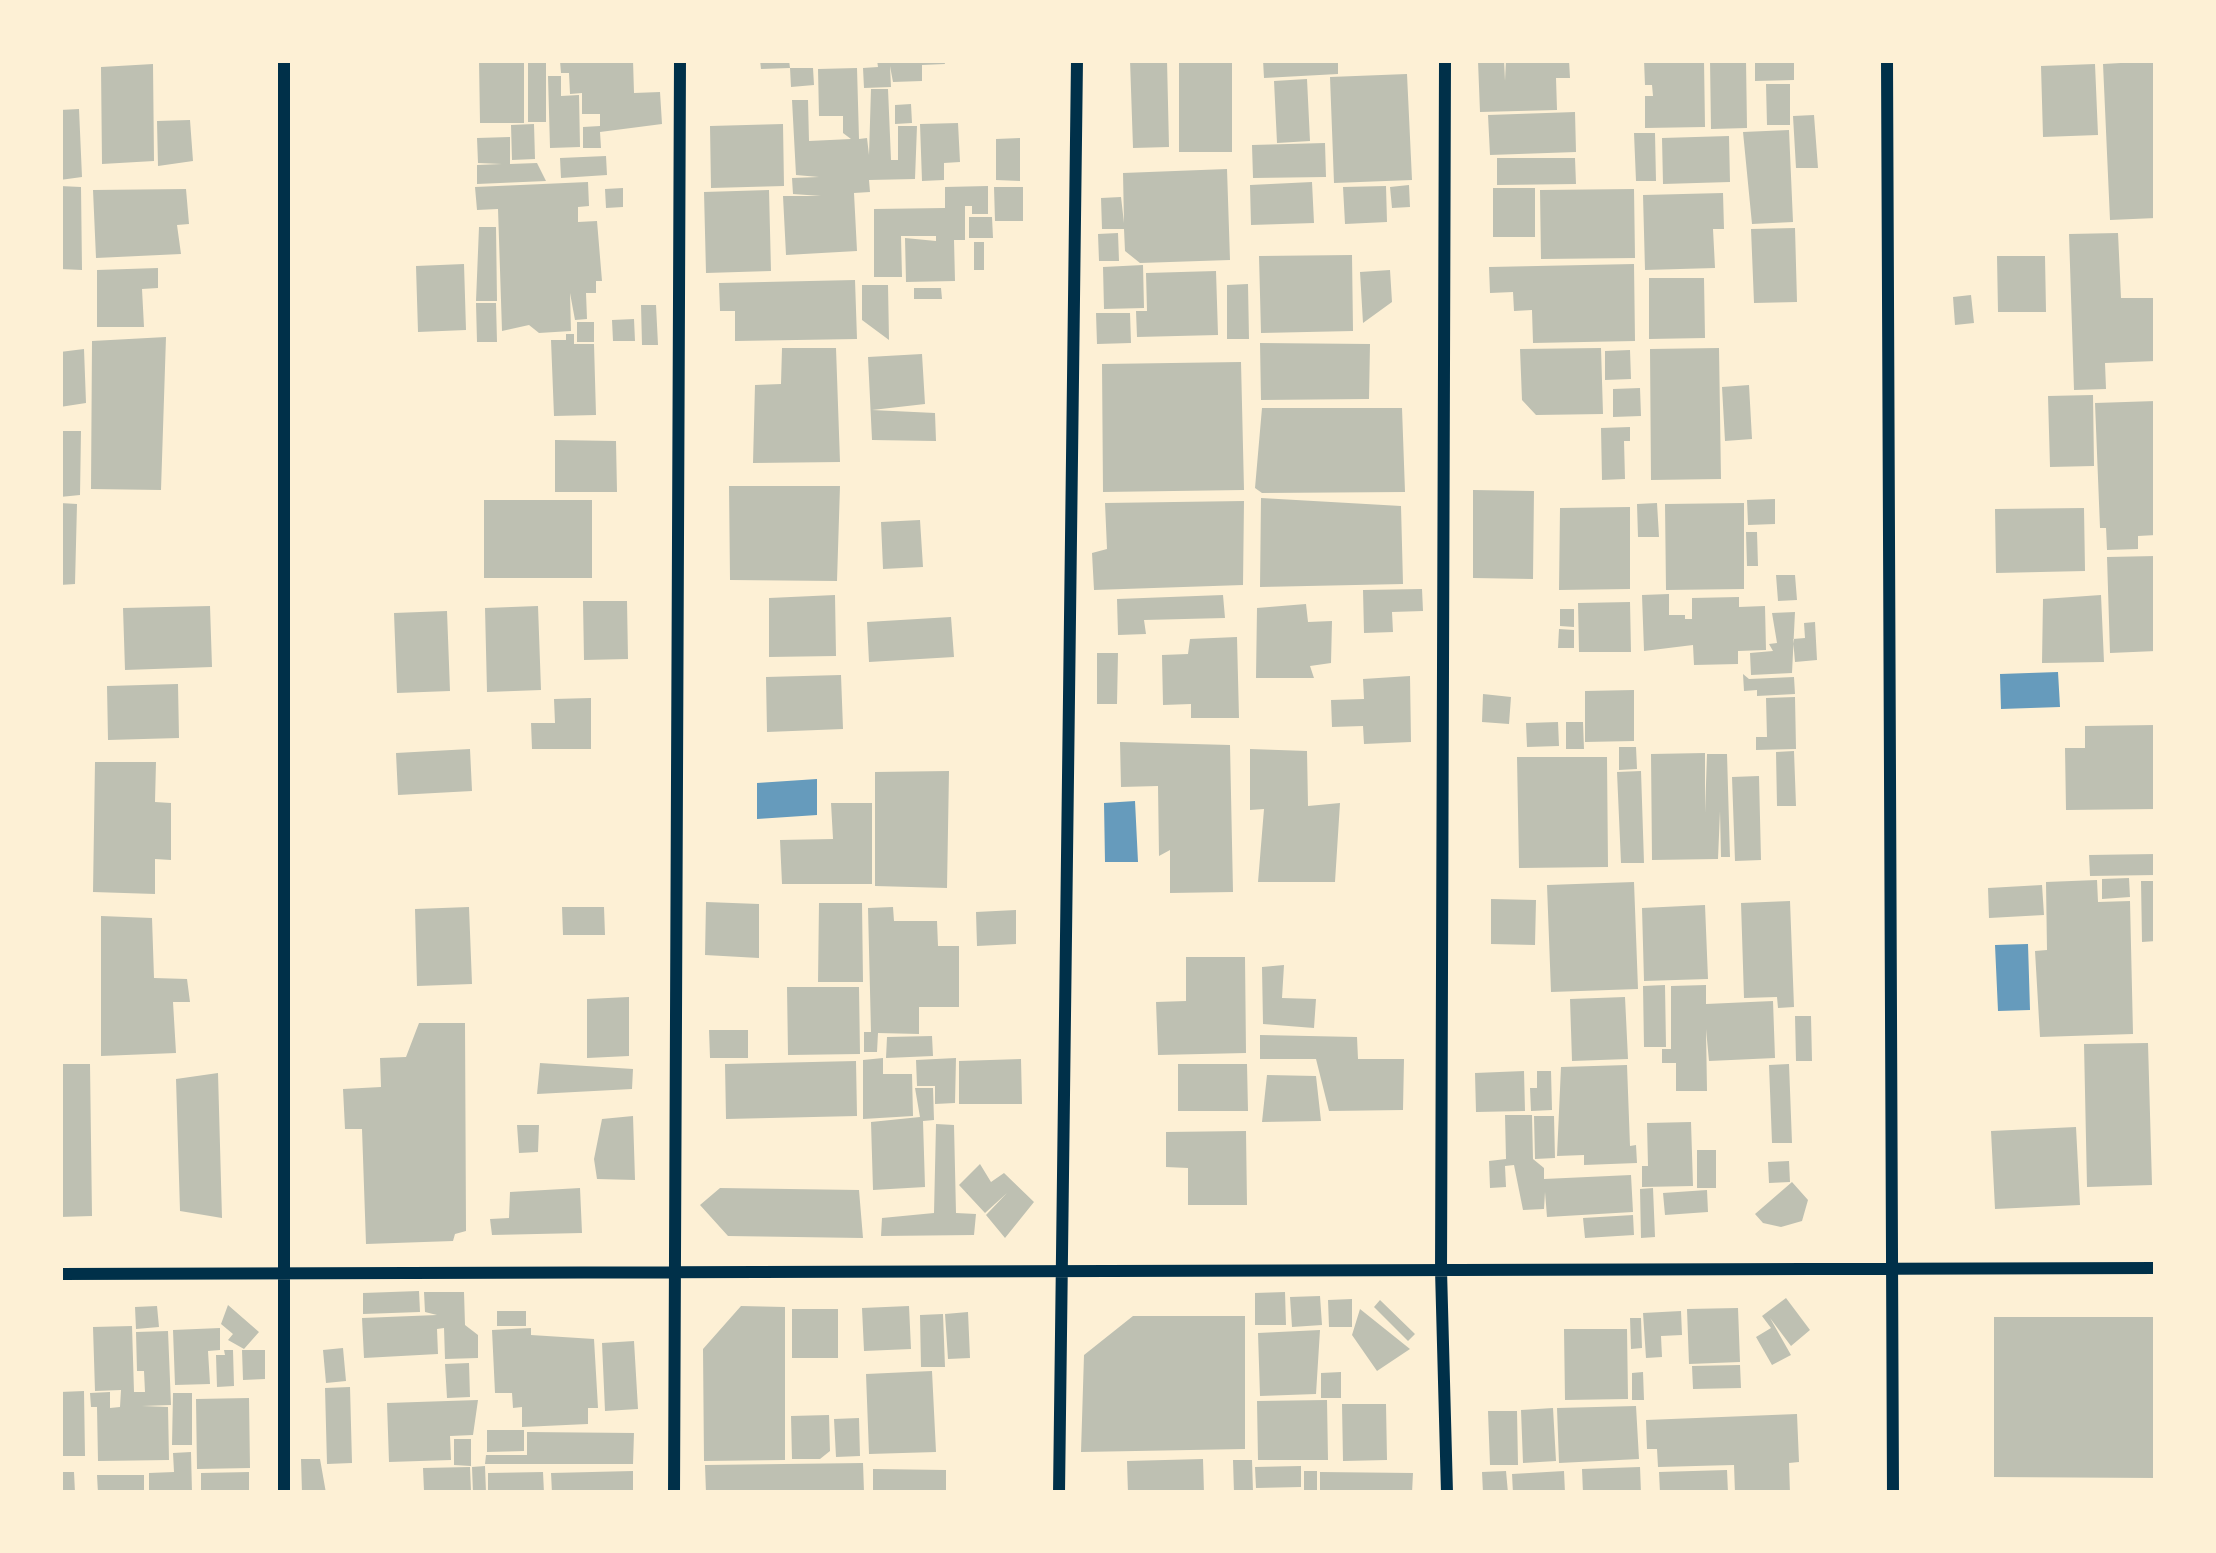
<!DOCTYPE html>
<style>
body{margin:0}
#map{position:relative;width:2216px;height:1553px;overflow:hidden;background:#fdf0d5;font-family:Inter,sans-serif}
canvas{display:block}
.frame{position:absolute;inset:0;border:63px solid #fdf0d5;pointer-events:none}
</style>
<div id="map">
<canvas width="2216" height="1553"></canvas>
<div class="frame"></div>
</div>
<script>
const c = document.querySelector('canvas').getContext('2d');
c.lineJoin = 'round';
function fillPath(path, color) {
  c.fillStyle = color;
  c.fill(path, 'evenodd');
}
function toPath(rows) {
  const path = new Path2D();
  for (const r of rows) {
    path.moveTo(r[0], r[1]);
    for (let i = 2; i < r.length; i += 2) path.lineTo(r[i], r[i + 1]);
  }
  return path;
}
function trace(path, color, width, dash) {
  c.strokeStyle = color;
  c.lineWidth = width;
  c.lineCap = dash ? 'butt' : 'round';
  c.setLineDash(dash || []);
  c.stroke(path);
}
const water = toPath([
 [2058,672,2060,707,2001,709,2000,674],
 [817,779,817,815,757,819,757,783],
 [1135,801,1138,862,1105,862,1104,803],
 [2028,944,2030,1010,1998,1011,1995,945]
]);
const building = toPath([
 [479,60,524,60,524,123,480,123],
 [528,60,546,60,546,122,528,122],
 [597,60,633,60,634,93,660,92,662,124,600,132,601,148,583,148,583,127,600,126,600,114,582,114,582,93,570,94,569,73,561,73,560,61],
 [760,60,789,60,790,68,761,69],
 [877,60,944,60,945,64,922,65,922,81,893,82,890,66,891,87,864,88,863,68,878,67],
 [1130,60,1167,60,1169,147,1133,148],
 [1179,60,1232,60,1232,152,1179,152],
 [1263,60,1338,60,1338,74,1264,78],
 [1496,60,1504,60,1505,81,1506,60,1569,60,1570,78,1556,78,1557,110,1480,112,1478,61],
 [1644,60,1704,60,1705,127,1645,128,1645,96,1653,96,1652,85,1645,85],
 [1710,60,1746,60,1747,128,1711,129],
 [1755,60,1794,60,1794,80,1755,81],
 [2156,61,2156,218,2110,220,2103,64],
 [153,64,154,161,102,164,101,67],
 [2095,64,2098,135,2043,137,2041,66],
 [790,68,813,68,814,85,791,87],
 [857,68,859,139,867,138,869,155,871,89,888,89,891,160,898,160,898,126,917,126,915,179,869,180,870,192,854,193,857,251,786,255,783,196,821,196,793,194,792,178,819,177,796,175,792,100,808,100,809,141,851,139,843,133,843,116,819,116,818,69],
 [1407,74,1412,180,1334,183,1330,77],
 [548,76,561,76,561,96,579,95,580,147,550,148],
 [1307,79,1310,141,1277,143,1274,81],
 [1766,84,1790,84,1790,125,1767,125],
 [911,104,912,123,895,124,895,105],
 [79,109,82,177,60,180,60,110],
 [1575,112,1576,152,1490,155,1488,115],
 [1814,115,1818,168,1796,168,1793,116],
 [190,120,193,161,158,166,157,121],
 [958,123,960,162,944,163,944,180,922,181,920,124],
 [534,124,535,159,512,160,511,125],
 [783,124,784,186,711,188,710,126],
 [1789,130,1793,222,1752,224,1743,132],
 [1634,133,1655,133,1656,181,1636,181],
 [1729,136,1730,182,1663,184,1662,138],
 [510,137,510,164,537,163,546,181,477,184,477,165,502,164,478,163,477,138],
 [1020,138,1020,181,996,180,996,139],
 [1325,143,1326,177,1253,178,1252,145],
 [606,156,607,175,561,178,560,158],
 [1497,158,1575,158,1576,184,1497,185],
 [1227,169,1230,260,1140,263,1125,251,1124,229,1102,229,1101,198,1121,197,1124,223,1123,173],
 [588,182,589,206,578,207,578,222,597,221,602,281,596,281,596,293,586,293,587,319,575,320,570,293,571,331,539,333,529,325,502,331,498,209,477,210,475,187],
 [1312,182,1314,223,1251,225,1250,185],
 [1409,185,1410,207,1392,208,1390,187],
 [60,186,81,187,82,270,60,269],
 [988,186,988,214,972,214,972,206,965,206,965,240,954,240,955,281,906,282,905,238,936,241,936,236,901,236,902,277,874,277,874,209,945,208,945,187],
 [1386,186,1387,222,1345,224,1343,187],
 [994,187,1023,187,1023,221,995,221],
 [623,188,623,207,606,208,605,189],
 [1493,188,1535,188,1535,237,1493,237],
 [186,189,189,224,177,225,181,254,96,258,93,190],
 [1634,189,1635,258,1541,259,1540,190],
 [769,190,771,271,706,273,704,192],
 [1723,193,1724,229,1713,229,1715,268,1645,270,1643,195],
 [969,217,992,217,993,238,969,238],
 [479,227,496,227,497,301,476,301],
 [1795,228,1797,302,1754,303,1751,229],
 [1118,233,1119,261,1099,261,1098,234],
 [2118,233,2121,298,2156,298,2156,361,2105,363,2106,389,2074,390,2069,234],
 [974,242,984,242,984,270,974,270],
 [1352,255,1353,331,1261,333,1259,256],
 [1997,256,2045,256,2046,312,1998,312],
 [464,264,466,330,418,332,416,266],
 [1634,264,1635,341,1533,343,1532,310,1514,311,1513,292,1490,293,1489,267],
 [1143,265,1144,308,1104,309,1103,267],
 [158,268,158,288,142,289,144,327,97,327,97,270],
 [1390,270,1392,302,1363,323,1360,272],
 [1216,271,1218,335,1137,337,1136,311,1147,311,1146,273],
 [1649,278,1704,278,1705,338,1649,339],
 [855,280,857,339,735,341,735,311,720,311,719,283],
 [1248,284,1249,339,1227,339,1227,285],
 [862,285,888,285,889,340,862,320],
 [914,288,941,288,942,299,914,299],
 [1971,295,1974,323,1955,325,1953,297],
 [476,303,496,303,497,342,477,342],
 [641,305,656,305,658,345,642,345],
 [1096,313,1130,313,1131,343,1097,344],
 [634,319,635,341,613,341,612,320],
 [577,322,594,322,594,342,577,342],
 [566,334,574,334,574,344,594,344,596,415,554,416,551,340,566,340],
 [166,337,161,490,91,489,92,341],
 [1260,343,1370,344,1369,399,1261,400],
 [782,348,836,348,840,462,753,463,755,385,781,384],
 [1601,348,1603,414,1536,415,1522,400,1520,349],
 [1719,348,1721,479,1651,480,1650,349],
 [84,349,86,403,60,407,60,352],
 [1630,350,1631,379,1605,380,1605,351],
 [922,354,925,404,872,410,935,413,936,441,872,440,868,357],
 [1241,362,1244,490,1103,492,1102,364],
 [1749,385,1752,439,1725,441,1722,387],
 [1640,388,1641,416,1613,417,1613,389],
 [2093,395,2094,466,2050,467,2048,396],
 [2156,401,2156,535,2138,536,2138,549,2107,550,2106,528,2100,528,2095,403],
 [1262,408,1402,408,1405,492,1262,493,1255,488],
 [1630,427,1630,441,1624,441,1625,479,1602,480,1601,428],
 [60,431,81,431,80,495,60,497],
 [555,440,616,441,617,492,555,492],
 [729,486,840,486,837,581,730,580],
 [1473,490,1534,491,1533,579,1473,578],
 [1261,498,1401,506,1403,584,1260,587],
 [1775,499,1775,524,1748,525,1747,500],
 [484,500,592,500,592,578,484,578],
 [1244,501,1243,585,1094,590,1092,553,1107,549,1105,503],
 [60,503,77,504,75,584,60,585],
 [1657,503,1659,537,1638,537,1637,504],
 [1744,503,1744,589,1666,590,1665,504],
 [1630,507,1630,589,1559,590,1560,508],
 [2084,508,2085,571,1996,573,1995,509],
 [920,520,923,567,883,569,881,522],
 [1746,532,1757,532,1758,566,1747,566],
 [2156,556,2156,651,2110,653,2107,557],
 [1776,575,1795,575,1797,600,1778,601],
 [1422,589,1423,611,1392,612,1393,632,1364,633,1363,590],
 [1669,594,1669,615,1685,615,1685,619,1692,619,1692,598,1739,597,1739,607,1765,606,1766,650,1738,651,1738,664,1694,665,1693,645,1644,651,1642,595],
 [835,595,836,656,769,657,769,598],
 [1223,595,1225,618,1144,620,1146,634,1118,635,1117,599],
 [2101,595,2104,662,2042,663,2043,599],
 [583,601,627,601,628,659,584,660],
 [1630,602,1631,652,1579,652,1578,603],
 [1306,604,1308,622,1332,621,1331,663,1310,666,1314,678,1256,678,1257,608],
 [210,606,212,667,125,670,123,608],
 [538,606,541,690,487,692,485,608],
 [1560,609,1574,609,1574,627,1560,626],
 [447,611,450,691,397,693,394,613],
 [1795,612,1792,673,1751,675,1750,653,1773,651,1769,644,1777,643,1772,613],
 [951,617,954,657,869,662,867,622],
 [1815,622,1817,660,1795,662,1793,639,1805,638,1804,623],
 [1559,629,1574,630,1574,648,1558,648],
 [1237,637,1239,718,1191,718,1191,704,1163,705,1162,655,1188,654,1190,639],
 [1097,653,1118,653,1117,704,1097,704],
 [1743,674,1749,679,1794,677,1795,694,1757,696,1757,690,1744,691],
 [841,675,843,729,767,732,766,677],
 [1410,676,1411,742,1364,744,1363,726,1332,727,1331,700,1364,699,1363,679],
 [178,684,179,738,108,740,107,686],
 [1634,690,1634,741,1585,742,1585,691],
 [1483,694,1511,697,1509,724,1482,722],
 [1795,697,1796,749,1756,750,1756,737,1767,737,1766,698],
 [591,698,591,749,532,749,531,723,555,723,554,699],
 [1558,722,1559,746,1527,747,1526,723],
 [1566,722,1583,722,1584,749,1566,749],
 [2156,725,2156,809,2066,810,2065,748,2085,748,2085,726],
 [1120,742,1230,745,1233,892,1170,893,1170,850,1159,856,1158,786,1121,787],
 [1619,747,1636,747,1637,769,1619,770],
 [470,749,472,791,398,795,396,753],
 [1250,749,1307,751,1308,806,1340,803,1335,882,1258,882,1264,809,1250,810],
 [1794,751,1796,806,1777,806,1776,752],
 [1705,753,1705,813,1707,754,1727,754,1730,857,1721,857,1720,811,1718,859,1652,860,1651,754],
 [1517,757,1607,757,1608,867,1519,868],
 [95,762,156,762,155,802,171,803,171,860,155,859,155,894,93,892],
 [949,771,947,888,875,886,875,772],
 [1641,771,1644,863,1621,863,1617,772],
 [1759,776,1761,860,1735,861,1732,777],
 [831,803,872,803,872,884,782,884,780,840,833,839],
 [2156,854,2156,875,2090,876,2089,855],
 [2129,878,2130,897,2102,899,2102,879],
 [2097,880,2098,902,2130,901,2133,1034,2040,1037,2035,951,2047,950,2046,882],
 [2141,881,2156,881,2156,941,2142,942],
 [1634,882,1638,989,1551,992,1547,885],
 [2042,885,2044,915,1989,918,1988,888],
 [1491,899,1536,900,1535,945,1491,944],
 [1790,901,1794,1007,1778,1008,1777,997,1744,998,1741,903],
 [706,902,759,904,759,958,705,955],
 [819,903,862,903,863,982,818,982],
 [1705,905,1708,979,1644,981,1642,908],
 [469,907,472,984,417,986,415,909],
 [562,907,604,907,605,935,563,935],
 [893,907,894,921,937,921,938,946,959,946,959,1007,919,1007,919,1034,878,1033,877,1052,864,1052,864,1032,871,1032,868,908],
 [1016,910,1016,944,977,946,976,912],
 [101,916,152,918,154,978,187,979,190,1002,173,1002,176,1053,101,1056],
 [1186,957,1245,957,1246,1053,1158,1055,1156,1002,1186,1001],
 [1284,965,1282,998,1316,999,1314,1028,1263,1024,1262,967],
 [1665,985,1666,1047,1644,1047,1643,986],
 [1706,985,1706,1004,1773,1001,1775,1058,1709,1061,1706,1029,1707,1091,1676,1091,1676,1063,1662,1063,1662,1049,1671,1049,1671,986],
 [787,987,859,987,860,1054,788,1055],
 [629,997,629,1056,587,1058,587,999],
 [1625,997,1628,1059,1572,1061,1570,999],
 [1795,1016,1811,1016,1812,1061,1796,1061],
 [419,1023,465,1023,466,1231,455,1234,453,1241,366,1244,362,1129,345,1129,343,1089,381,1087,380,1058,406,1057],
 [709,1030,748,1030,748,1058,710,1058],
 [1260,1035,1357,1037,1358,1059,1404,1059,1403,1110,1329,1111,1316,1059,1260,1059],
 [932,1036,933,1056,886,1058,887,1037],
 [2148,1043,2152,1185,2087,1187,2084,1044],
 [883,1058,883,1074,912,1074,913,1116,863,1119,863,1060],
 [956,1058,955,1103,935,1104,935,1086,917,1086,916,1060],
 [1021,1059,1022,1104,959,1104,959,1061],
 [856,1061,857,1116,726,1119,725,1064],
 [540,1063,633,1069,632,1089,537,1094],
 [60,1064,90,1064,92,1216,60,1217],
 [1178,1064,1247,1064,1248,1111,1178,1111],
 [1789,1064,1792,1143,1772,1143,1769,1065],
 [1627,1065,1630,1146,1636,1145,1637,1163,1584,1165,1584,1155,1557,1156,1561,1067],
 [1524,1071,1525,1111,1476,1112,1475,1073],
 [1537,1071,1551,1071,1552,1110,1531,1111,1530,1088,1537,1088],
 [218,1073,222,1218,180,1211,176,1079],
 [1267,1075,1316,1076,1321,1121,1262,1122],
 [915,1088,933,1088,934,1120,923,1121,925,1187,873,1190,871,1122,920,1117],
 [1505,1115,1532,1115,1533,1159,1544,1168,1544,1179,1631,1175,1633,1212,1547,1217,1545,1192,1544,1209,1523,1210,1514,1165,1505,1166,1506,1187,1490,1188,1489,1161,1506,1159],
 [633,1116,635,1180,597,1179,594,1159,602,1119],
 [1534,1116,1554,1116,1555,1158,1535,1159],
 [1691,1122,1693,1186,1642,1187,1642,1166,1648,1166,1647,1123],
 [936,1124,954,1125,956,1213,976,1214,974,1235,881,1236,882,1218,934,1213],
 [517,1125,539,1125,538,1152,519,1153],
 [2076,1127,2080,1205,1995,1209,1991,1131],
 [1246,1131,1247,1205,1188,1205,1188,1168,1166,1167,1166,1132],
 [1697,1150,1716,1150,1716,1188,1697,1188],
 [1789,1161,1790,1182,1769,1183,1768,1162],
 [980,1164,991,1182,1004,1173,1034,1202,1005,1238,986,1215,1007,1193,985,1213,959,1185],
 [1792,1182,1808,1200,1802,1221,1781,1227,1763,1223,1755,1214],
 [580,1188,582,1233,492,1235,490,1219,509,1218,510,1192],
 [720,1188,859,1190,863,1238,728,1236,700,1205],
 [1653,1188,1655,1237,1641,1238,1640,1189],
 [1707,1190,1708,1212,1665,1215,1663,1193],
 [1633,1215,1634,1235,1585,1238,1583,1218],
 [419,1291,420,1312,363,1314,363,1293],
 [424,1292,464,1292,465,1325,478,1335,478,1358,445,1359,444,1328,437,1329,438,1354,364,1358,362,1318,437,1315,425,1312],
 [1285,1292,1286,1325,1255,1325,1255,1293],
 [1320,1296,1322,1325,1292,1327,1290,1297],
 [1786,1298,1810,1330,1791,1346,1770,1318,1791,1355,1772,1365,1756,1337,1771,1328,1762,1316],
 [1352,1299,1352,1327,1329,1327,1328,1300],
 [1380,1300,1415,1334,1408,1341,1374,1307],
 [228,1305,259,1332,244,1349,228,1340,233,1334,221,1324],
 [157,1306,159,1327,136,1329,135,1307],
 [741,1306,785,1307,785,1460,704,1461,703,1349],
 [909,1306,911,1349,864,1351,862,1308],
 [1738,1308,1740,1362,1689,1364,1687,1309],
 [792,1309,838,1309,838,1358,792,1358],
 [1360,1309,1410,1349,1377,1371,1352,1335],
 [497,1311,526,1311,526,1326,497,1326],
 [1681,1311,1682,1335,1661,1336,1662,1357,1646,1358,1643,1313],
 [968,1312,970,1358,948,1359,945,1314],
 [943,1314,945,1367,921,1367,920,1315],
 [1133,1316,1245,1316,1245,1449,1081,1452,1084,1355],
 [1994,1317,2156,1317,2156,1478,1994,1477],
 [1630,1318,1641,1318,1642,1348,1631,1349],
 [132,1326,134,1392,145,1392,144,1371,137,1371,136,1332,168,1331,171,1405,142,1406,168,1407,169,1460,98,1461,97,1407,91,1407,90,1393,110,1392,110,1408,120,1407,121,1390,95,1391,93,1327],
 [220,1328,220,1350,208,1351,210,1384,175,1385,173,1330],
 [531,1328,531,1335,594,1339,598,1408,588,1408,588,1424,522,1427,522,1407,513,1408,512,1393,495,1393,492,1330],
 [1564,1329,1627,1329,1628,1399,1565,1400],
 [1320,1330,1316,1394,1260,1396,1258,1333],
 [634,1341,638,1409,605,1411,602,1343],
 [343,1348,346,1381,326,1383,323,1350],
 [224,1350,233,1350,234,1386,217,1387,216,1355,225,1355],
 [242,1350,265,1350,265,1379,243,1380],
 [469,1363,470,1397,447,1398,445,1364],
 [1740,1365,1741,1388,1693,1389,1692,1366],
 [932,1371,936,1452,869,1454,866,1374],
 [1341,1372,1341,1398,1321,1398,1321,1373],
 [1643,1372,1644,1400,1632,1400,1632,1373],
 [350,1387,352,1463,327,1464,325,1388],
 [84,1391,85,1456,60,1456,60,1392],
 [173,1393,192,1393,192,1445,172,1445],
 [249,1398,250,1468,197,1469,196,1399],
 [478,1400,473,1435,450,1436,451,1460,389,1462,387,1403],
 [1327,1400,1328,1460,1258,1460,1257,1401],
 [1342,1404,1386,1404,1387,1460,1343,1461],
 [1636,1406,1639,1459,1559,1463,1557,1408],
 [1553,1408,1556,1461,1523,1463,1521,1410],
 [1488,1411,1517,1411,1518,1465,1490,1465],
 [1797,1414,1799,1462,1789,1463,1790,1493,1735,1493,1734,1465,1658,1467,1657,1449,1647,1449,1646,1420],
 [829,1415,830,1451,820,1459,792,1459,791,1416],
 [859,1418,860,1456,836,1457,834,1419],
 [487,1430,524,1430,524,1451,487,1452],
 [527,1432,634,1433,633,1464,485,1464,486,1455,527,1455],
 [454,1439,471,1439,471,1466,454,1465],
 [191,1452,192,1493,149,1493,149,1473,174,1472,173,1453],
 [301,1459,320,1459,326,1493,302,1493],
 [1203,1459,1204,1493,1128,1493,1127,1461],
 [1233,1460,1252,1460,1253,1492,1234,1493],
 [863,1463,864,1492,706,1493,705,1465],
 [485,1466,486,1493,473,1493,472,1467],
 [1301,1466,1301,1487,1256,1488,1255,1467],
 [470,1467,471,1491,424,1491,423,1468],
 [1640,1467,1641,1493,1583,1493,1582,1469],
 [873,1469,946,1470,946,1493,873,1493],
 [1727,1470,1728,1493,1660,1493,1659,1472],
 [633,1471,633,1493,552,1493,551,1473],
 [1304,1471,1317,1471,1317,1490,1304,1490],
 [1506,1471,1508,1493,1483,1493,1482,1472],
 [1564,1471,1565,1493,1513,1493,1512,1474],
 [60,1472,74,1472,75,1493,60,1493],
 [249,1472,249,1493,201,1493,201,1473],
 [543,1472,544,1493,488,1493,488,1473],
 [1320,1472,1413,1473,1412,1493,1320,1493],
 [97,1475,144,1475,144,1493,98,1493]
]);
const minor = toPath([
 [284,60,284,1493],
 [1445,60,1441,1270,1447,1493],
 [1887,60,1893,1493],
 [60,1274,2156,1268],
 [674,1493,680,60],
 [1059,1493,1077,60]
]);
fillPath(water, '#669bbc');
fillPath(building, '#bec0b2');
trace(minor, '#003049', 12);
</script>
